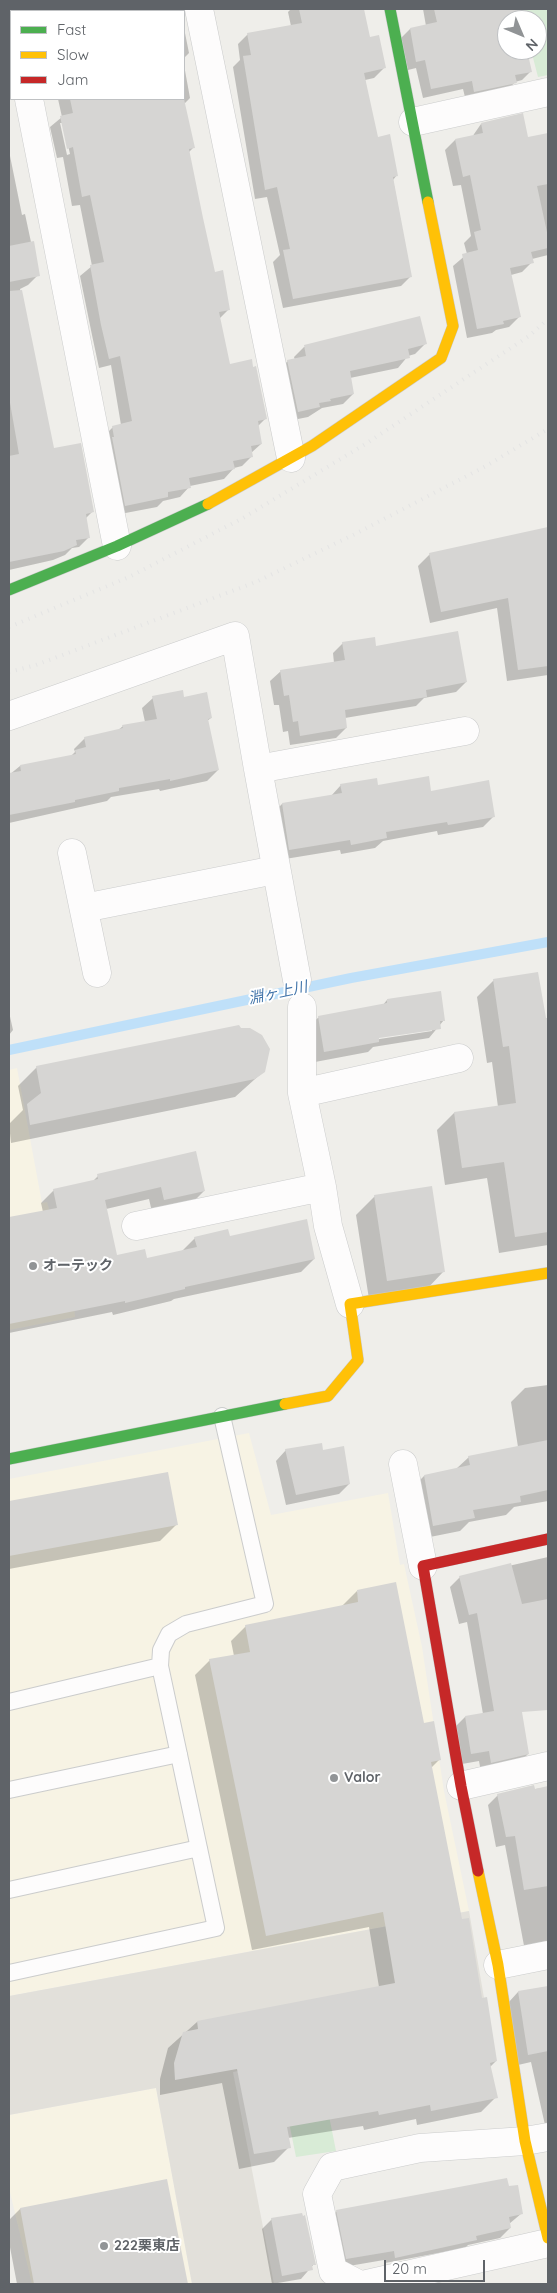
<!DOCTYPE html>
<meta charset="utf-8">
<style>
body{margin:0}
#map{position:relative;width:557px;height:2293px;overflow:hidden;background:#efeeea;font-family:Quicksand,sans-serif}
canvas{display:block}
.frame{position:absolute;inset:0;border:10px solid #5f6368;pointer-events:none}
.legend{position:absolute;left:10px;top:10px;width:175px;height:90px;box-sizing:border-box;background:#fff;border:1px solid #bfc1c3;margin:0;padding:6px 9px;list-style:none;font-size:15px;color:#5f6368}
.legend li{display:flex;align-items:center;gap:10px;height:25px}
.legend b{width:25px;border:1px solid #bfc1c3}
.north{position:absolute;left:497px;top:10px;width:50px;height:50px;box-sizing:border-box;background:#fff;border:1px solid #bfc1c3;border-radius:50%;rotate:135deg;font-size:14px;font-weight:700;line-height:20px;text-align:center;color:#5f6368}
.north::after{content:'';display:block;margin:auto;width:18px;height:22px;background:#919496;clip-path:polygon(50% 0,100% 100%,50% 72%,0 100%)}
.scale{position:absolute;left:384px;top:2260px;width:101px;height:22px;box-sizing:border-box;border:2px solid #5f6368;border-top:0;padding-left:6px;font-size:15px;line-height:18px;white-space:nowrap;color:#5f6368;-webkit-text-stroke:4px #fff;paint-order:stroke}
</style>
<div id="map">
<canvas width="557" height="2293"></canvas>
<div class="frame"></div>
<ul class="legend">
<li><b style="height:6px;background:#4caf50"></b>Fast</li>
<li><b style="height:6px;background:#ffc107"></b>Slow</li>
<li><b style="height:6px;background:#c62828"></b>Jam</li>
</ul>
<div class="north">N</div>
<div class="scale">20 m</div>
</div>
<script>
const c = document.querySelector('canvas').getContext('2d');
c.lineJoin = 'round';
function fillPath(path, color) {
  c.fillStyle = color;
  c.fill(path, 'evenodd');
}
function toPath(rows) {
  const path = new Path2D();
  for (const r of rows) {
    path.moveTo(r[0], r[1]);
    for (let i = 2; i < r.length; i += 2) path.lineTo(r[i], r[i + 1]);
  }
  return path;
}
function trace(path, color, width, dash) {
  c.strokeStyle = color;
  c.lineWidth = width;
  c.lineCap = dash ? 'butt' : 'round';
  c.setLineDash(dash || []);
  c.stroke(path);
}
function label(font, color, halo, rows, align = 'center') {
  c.font = font + ' Quicksand,"Noto Sans JP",sans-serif';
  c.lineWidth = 4;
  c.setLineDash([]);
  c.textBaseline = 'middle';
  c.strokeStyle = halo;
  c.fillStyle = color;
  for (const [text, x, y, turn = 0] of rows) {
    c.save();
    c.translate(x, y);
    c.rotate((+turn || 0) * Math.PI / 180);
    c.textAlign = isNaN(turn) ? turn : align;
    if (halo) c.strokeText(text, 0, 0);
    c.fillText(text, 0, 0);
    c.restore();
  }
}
const commercial = toPath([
 [17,1068,42,1203,47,1202,73,1295,75,1317,9,1330,9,1070],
 [249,1433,271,1515,388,1493,400,1565,404,1564,422,1647,444,1791,469,1911,9,1996,9,1479],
 [156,2088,192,2284,32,2284,9,2188,9,2115]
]);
const education = toPath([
 [469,1911,488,2021,233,2072,274,2284,192,2284,156,2088,9,2115,9,1996]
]);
const green = toPath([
 [521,9,548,9,548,75,538,77,531,50,537,50,537,20,524,20],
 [317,2055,336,2151,296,2157,277,2063]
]);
const shadow = toPath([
 [291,9,363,9,369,38,384,68,374,78,365,80,377,138,397,175,393,180,411,276,401,286,283,308,273,262,280,255,267,197,255,199,233,67,240,60,238,44,248,34,291,26,288,12],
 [423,9,517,9,519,20,507,20,507,50,526,50,531,71,522,80,515,82,506,92,466,101,463,89,423,98,416,68,408,70,401,38,410,29,426,26],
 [184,28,189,53,184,58],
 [184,65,190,98,184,104,194,147,188,153,214,273,228,310,219,319,229,366,266,418,257,427,261,444,251,453,252,456,242,466,234,468,224,479,190,486,180,497,163,501,157,507,115,515,103,437,113,427,121,425,111,365,99,368,92,335,80,276,92,266,80,205,72,206,63,157,57,158,50,127,62,117,58,99,184,99],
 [60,123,63,123,70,154,67,155],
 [481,124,527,139,548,134,548,255,532,259,532,262,522,272,511,275,519,317,509,327,496,330,492,333,467,338,453,266,467,254,464,243,471,236,461,185,453,186,445,150,455,140,472,137],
 [9,151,22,215,25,214,38,275,28,285,20,289,53,449,93,511,85,519,89,537,79,547,72,548,65,555,53,560,9,570],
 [425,344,415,354,408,356,398,368,350,378,353,394,343,404,322,408,308,417,288,421,277,371,288,361,295,360,294,357,304,347],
 [548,529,548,675,507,681,497,608,430,623,418,566,430,554],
 [343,643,375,647,466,682,456,692,424,698,416,706,345,718,346,728,336,738,290,745,288,731,283,732,279,705,274,705,270,681,281,671,334,663,333,653],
 [153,698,183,698,211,718,207,721,218,770,207,781,160,791,159,789,111,797,107,801,9,823,9,775,20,766,71,756,75,752,74,749,85,738,117,731,123,726,145,722,142,708],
 [341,785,377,786,430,793,493,817,483,827,438,835,437,831,383,841,375,848,341,854,340,850,279,860,272,814,282,804,331,796],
 [537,973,548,1038,548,1245,499,1253,487,1178,445,1185,437,1130,454,1113,498,1107,492,1062,487,1063,477,997,494,980],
 [387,1000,444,1020,429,1038,373,1047,368,1052,315,1062,308,1027,319,1017,382,1006],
 [432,1029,432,1031,373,1040,372,1038],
 [9,1012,13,1030,9,1035],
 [37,1067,264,1071,235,1097,11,1143,9,1124,23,1110,18,1086],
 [98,1176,204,1191,191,1204,152,1212,149,1199,106,1209,116,1257,146,1260,182,1251,195,1238,229,1237,314,1259,301,1272,174,1299,171,1301,113,1315,112,1312,9,1333,9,1219,43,1212,41,1203,54,1190,92,1182],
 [375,1196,443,1272,425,1291,369,1299,356,1215],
 [548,1385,548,1501,514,1507,506,1515,469,1522,460,1531,420,1539,410,1490,424,1476,456,1469,469,1457,518,1447,511,1402,525,1388],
 [286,1450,322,1452,349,1484,339,1494,286,1505,276,1461],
 [167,1473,176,1525,160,1541,9,1569,9,1503],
 [548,1557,548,1705,521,1711,528,1754,518,1764,481,1772,479,1761,462,1764,455,1727,465,1717,483,1714,467,1622,459,1624,450,1587,460,1577],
 [357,1591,439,1760,431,1768,461,1920,496,2061,490,2067,496,2097,481,2112,417,2125,416,2119,364,2130,363,2126,288,2138,289,2147,274,2162,239,2169,222,2083,160,2095,160,2079,168,2048,197,2022,379,1987,369,1927,252,1950,195,1675,210,1660,234,1656,231,1641,246,1626,341,1607],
 [548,1787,548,1946,525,1951,505,1845,496,1847,488,1805,498,1795],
 [548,1987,548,2125,545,2125,531,2062,518,2065,508,2003,518,1992],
 [166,2180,187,2284,17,2284,9,2242,9,2220,20,2209],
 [337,2211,522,2213,509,2224,510,2228,500,2238,468,2245,465,2248,385,2263,384,2260,337,2268,327,2221],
 [272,2219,314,2264,301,2279,272,2284,262,2229]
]);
const stream = toPath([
 [9,1050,351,978,548,942]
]);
const building = toPath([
 [299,9,364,9,370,37,379,35,386,68,364,73,378,137,390,134,398,176,393,177,412,277,293,299,283,250,290,249,277,187,265,190,243,56,251,55,247,33,302,23],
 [434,9,518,9,521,20,507,20,507,50,527,50,532,72,515,75,517,83,474,92,472,81,431,89,425,60,416,62,410,28,437,22],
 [70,99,184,99,195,148,189,149,203,218,215,272,223,270,230,310,219,312,230,364,252,359,253,367,256,366,267,419,258,421,262,444,251,446,253,457,233,461,235,469,189,478,191,488,168,492,168,497,125,506,112,437,114,437,112,426,132,421,120,356,109,359,101,325,90,265,104,262,90,195,82,197,73,147,67,149,60,116,73,113],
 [523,113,528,137,548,133,548,184,537,186,548,237,548,248,531,252,534,263,510,268,521,317,503,321,504,324,477,329,462,254,478,250,474,232,481,230,470,175,463,177,455,139,483,133,481,123],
 [34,241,40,276,9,282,9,246],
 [22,290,54,448,81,443,94,512,86,514,90,538,76,540,77,545,64,551,9,562,9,456,19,454,9,397,9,291],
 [420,316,427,344,408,349,410,358,350,371,354,394,330,399,331,401,319,403,320,407,298,412,287,360,306,356,304,345],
 [548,527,548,666,518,670,508,598,441,612,429,553],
 [458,631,467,682,426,690,427,697,345,710,347,728,300,736,298,721,293,722,289,695,284,696,280,670,345,660,342,642,375,637,376,646],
 [183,690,184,697,207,692,212,718,208,719,219,770,170,781,170,779,119,788,119,791,75,800,75,802,9,815,9,773,21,771,20,765,76,754,75,750,86,747,84,737,123,728,122,725,157,719,152,696],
 [429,776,431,791,489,780,495,817,448,825,447,822,386,832,387,838,351,845,350,840,289,850,282,803,342,793,340,784,377,778,378,785],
 [538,972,546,1018,548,1018,548,1232,515,1237,504,1162,462,1168,454,1112,516,1103,509,1046,503,1047,493,979],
 [441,991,445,1021,440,1021,441,1029,379,1038,379,1042,324,1052,318,1016,387,1003,387,999],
 [239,1025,241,1028,250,1028,262,1035,270,1049,265,1072,255,1079,30,1125,27,1104,41,1093,36,1066],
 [196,1151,205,1191,164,1200,161,1187,105,1200,117,1255,145,1249,147,1258,197,1247,194,1237,228,1229,230,1236,307,1219,315,1259,185,1287,185,1289,125,1303,125,1301,9,1324,9,1217,57,1208,53,1189,98,1179,97,1174],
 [432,1186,445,1272,387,1281,374,1195],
 [548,1440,548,1490,520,1496,521,1502,473,1510,475,1518,433,1526,424,1475,470,1465,468,1456],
 [322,1443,323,1450,344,1446,350,1484,296,1495,285,1449],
 [168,1472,178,1525,9,1556,9,1501],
 [511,1563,522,1604,548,1599,548,1710,522,1712,529,1754,491,1763,489,1751,471,1754,465,1716,494,1711,477,1613,469,1615,459,1576],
 [396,1582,424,1723,434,1721,441,1760,431,1762,462,1919,469,1918,482,1998,487,1997,497,2061,490,2063,498,2098,431,2111,430,2105,379,2115,378,2111,287,2127,291,2148,254,2154,237,2069,175,2080,174,2063,183,2032,198,2029,197,2021,395,1983,383,1912,266,1936,209,1659,250,1652,245,1625,358,1602,357,1590],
 [534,1785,535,1789,548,1786,548,1886,524,1890,515,1836,506,1837,497,1794],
 [548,1986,548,2051,528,2055,518,1991],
 [507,2178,509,2186,518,2185,523,2214,509,2217,511,2228,476,2236,477,2240,395,2258,394,2251,346,2259,336,2210],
 [167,2179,188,2284,34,2284,20,2208],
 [302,2213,303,2216,305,2215,316,2265,312,2265,313,2270,282,2276,271,2218]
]);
const lane = toPath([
 [160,1666,161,1650,169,1634,186,1624,265,1604,222,1416],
 [9,1702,160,1666,216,1928,9,1973],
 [9,1790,179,1754],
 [9,1890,199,1848]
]);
const street = toPath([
 [12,9,12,11],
 [199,9,291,458],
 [29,99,117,546],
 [413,122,548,92],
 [9,716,235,636,258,769],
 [72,853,97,973],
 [84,908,275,870],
 [297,980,258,769,465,731],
 [302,1007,302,1093,322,1187,328,1226,350,1304],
 [302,1093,459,1058],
 [136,1226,322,1187],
 [403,1464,423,1566],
 [461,1786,548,1766],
 [498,1965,548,1955],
 [358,2284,333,2271,317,2194,332,2167,420,2148,525,2141,548,2137],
 [367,2284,548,2243]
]);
const fast = toPath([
 [390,9,428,202],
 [9,590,117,546,208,504],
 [9,1459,285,1404]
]);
const slow = toPath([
 [208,504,312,446,441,358,453,326,428,202],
 [285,1404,328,1396,358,1360,350,1304,548,1273],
 [478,1871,498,1965,525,2141,548,2238]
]);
const jam = toPath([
 [478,1871,461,1786,423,1566,548,1539]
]);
const rail = toPath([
 [9,627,129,577,243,518,367,443,529,336,548,319],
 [9,672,36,665,256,582,357,533,486,466,548,429]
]);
const markers = [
 [33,1266,5,"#919496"],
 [334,1778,5,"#919496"],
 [104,2246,5,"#919496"]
];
const poiNames = [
 ["オーテック",43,1266],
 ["Valor",344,1778],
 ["222栗東店",114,2246]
];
const waterNames = [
 ["淵ヶ上川",278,993,-12]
];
fillPath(commercial, '#f7f3e4');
fillPath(education, '#e2e0da');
fillPath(green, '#d8ebd6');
fillPath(shadow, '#0003');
trace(stream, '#bfe0f9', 10);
fillPath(building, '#d6d5d3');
trace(lane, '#cbcccc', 18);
trace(street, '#cbcccc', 29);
trace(fast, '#cacacb', 12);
trace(slow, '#cacacb', 12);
trace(jam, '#cacacb', 12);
trace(lane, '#fdfcfc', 16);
trace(street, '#fdfcfc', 28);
trace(fast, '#4caf50', 11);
trace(slow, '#ffc107', 11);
trace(jam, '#c62828', 11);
trace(rail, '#e4e4e4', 4, [1, 6]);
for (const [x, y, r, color] of markers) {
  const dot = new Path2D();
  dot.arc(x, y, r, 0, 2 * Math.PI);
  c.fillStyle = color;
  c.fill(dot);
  trace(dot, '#fff', 2);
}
label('bold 14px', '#5f6368', '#fff', poiNames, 'left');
label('italic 15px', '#4174aa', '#fff', waterNames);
</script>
